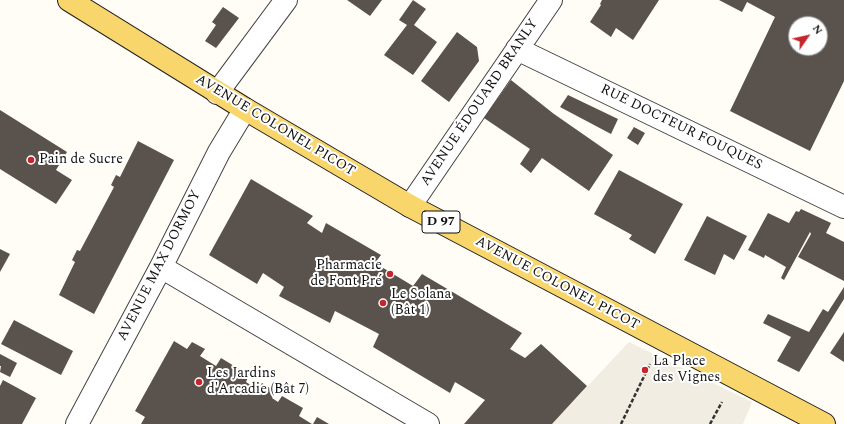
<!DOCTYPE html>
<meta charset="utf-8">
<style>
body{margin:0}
#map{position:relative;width:844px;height:424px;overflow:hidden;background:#fffdf5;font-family:Spectral,serif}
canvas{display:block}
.north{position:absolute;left:788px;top:16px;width:40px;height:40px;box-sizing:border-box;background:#fff;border:1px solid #a0a0a0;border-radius:50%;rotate:56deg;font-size:11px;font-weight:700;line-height:16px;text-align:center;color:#111}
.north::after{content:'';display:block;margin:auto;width:14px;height:18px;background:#c4262e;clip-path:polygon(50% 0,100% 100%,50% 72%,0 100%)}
</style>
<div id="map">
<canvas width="844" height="424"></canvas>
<div class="north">N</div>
</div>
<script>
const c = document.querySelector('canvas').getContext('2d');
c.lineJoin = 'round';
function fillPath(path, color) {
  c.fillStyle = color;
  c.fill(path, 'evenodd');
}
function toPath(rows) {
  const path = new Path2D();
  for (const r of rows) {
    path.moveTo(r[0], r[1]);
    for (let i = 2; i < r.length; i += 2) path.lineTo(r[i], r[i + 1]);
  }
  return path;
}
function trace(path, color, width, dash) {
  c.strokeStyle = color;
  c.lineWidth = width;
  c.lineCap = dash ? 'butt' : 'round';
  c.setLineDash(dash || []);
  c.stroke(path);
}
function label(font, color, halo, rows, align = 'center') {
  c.font = font + ' Spectral,serif';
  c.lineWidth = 4;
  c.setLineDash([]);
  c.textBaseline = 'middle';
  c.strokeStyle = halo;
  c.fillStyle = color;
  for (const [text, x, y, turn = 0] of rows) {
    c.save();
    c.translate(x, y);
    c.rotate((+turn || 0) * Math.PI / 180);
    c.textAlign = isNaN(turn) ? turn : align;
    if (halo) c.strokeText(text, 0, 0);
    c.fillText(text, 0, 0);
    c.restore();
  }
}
const plaza = toPath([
 [629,342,752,402,743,424,552,424]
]);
const building = toPath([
 [347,0,382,0,370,16],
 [413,0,426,9,414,25,437,42,413,75,384,55,407,25,399,20],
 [602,0,659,0,633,40,616,28,611,37,590,22,601,5,600,4],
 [719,0,844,0,844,81,810,151,730,111,775,17,747,2,742,12],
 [796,24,820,24,820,48,796,48],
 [223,7,239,18,216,48,205,41,216,25,212,22],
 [457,32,477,47,479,61,449,102,421,81],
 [511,80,554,114,613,155,589,191,542,158,531,173,520,164,530,149,484,118],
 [568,95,618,119,611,134,560,107],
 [0,110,67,152,56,170,72,180,56,204,0,169],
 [634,127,645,133,638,145,627,138],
 [138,141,174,160,94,314,59,295,75,262,72,260,77,250,80,251,114,187,111,185,116,175,120,177],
 [619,170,683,204,655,254,629,239,632,235,594,214],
 [251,179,313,216,307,223,322,233,326,223,381,255,375,263,413,286,422,274,522,333,510,349,525,358,541,344,587,386,552,424,464,424,485,400,455,382,450,393,373,347,379,334,335,311,330,323,279,296,284,287,263,273,257,284,209,255],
 [801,209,831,223,826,233,844,242,844,281,798,257,811,234,810,232,784,280,781,278,786,267,765,255,764,258,748,250,768,213,789,223,796,211,799,212],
 [707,216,747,236,734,260,724,254,715,275,684,260],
 [0,249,10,254,0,272],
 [844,287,844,299,799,372,777,361,791,337,763,323,768,314,809,332,823,309,828,312],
 [14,320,73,351,61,375,1,344],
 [844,332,844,362,830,353],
 [174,341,187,349,192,342,205,349,200,356,216,366,221,358,249,375,246,382,258,390,262,383,276,392,272,398,278,402,282,396,303,408,299,416,312,424,141,424,145,417,135,411],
 [0,354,17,363,10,377,0,372,1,366,0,366],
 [3,380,36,398,22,424,0,424,0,386],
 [317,417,329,424,313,424]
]);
const path = toPath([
 [621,424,650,364],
 [710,424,722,402]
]);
const minor = toPath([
 [517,49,844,207],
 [217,93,286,0],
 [410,206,551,0],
 [161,267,428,424],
 [77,424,161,267,219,152,245,109]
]);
const major = toPath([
 [69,0,245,109,410,206,824,424]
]);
const markers = [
 [31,160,4,"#c4262e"],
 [390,274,4,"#c4262e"],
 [383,303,4,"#c4262e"],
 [645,370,4,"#c4262e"],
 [199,382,4,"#c4262e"]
];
const shields = [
 [441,222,38]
];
const shieldNames = [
 ["D 97",441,222]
];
const streetNames = [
 ["AVENUE ÉDOUARD BRANLY",480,103,-56],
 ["AVENUE COLONEL PICOT",275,126,31],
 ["RUE DOCTEUR FOUQUES",681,128,26],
 ["AVENUE MAX DORMOY",160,266,-63],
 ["AVENUE COLONEL PICOT",557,284,28]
];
const poiNames = [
 ["Pain de Sucre",39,160],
 ["Pharmacie",382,266,"right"],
 ["de Font Pré",382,282,"right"],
 ["Le Solana",391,295],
 ["(Bât 1)",391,311],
 ["La Place",653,362],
 ["des Vignes",653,378],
 ["Les Jardins",207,374],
 ["d'Arcadie (Bât 7)",207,390]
];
fillPath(plaza, '#f1ede2');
fillPath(building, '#5a524d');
trace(minor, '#444', 24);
trace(major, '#222', 24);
trace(path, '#333', 2.5, [4, 2]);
trace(minor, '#fff', 22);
trace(major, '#f9d66b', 22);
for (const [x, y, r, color] of markers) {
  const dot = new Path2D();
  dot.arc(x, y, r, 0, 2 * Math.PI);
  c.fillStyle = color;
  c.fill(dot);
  trace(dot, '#fff', 1.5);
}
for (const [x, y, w] of shields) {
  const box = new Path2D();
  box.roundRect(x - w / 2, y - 11, w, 22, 3);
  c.fillStyle = '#fff';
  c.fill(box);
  trace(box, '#111', 1);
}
label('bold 13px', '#111', null, shieldNames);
label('14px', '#111', '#fff', streetNames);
label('14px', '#111', '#fff', poiNames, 'left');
</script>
